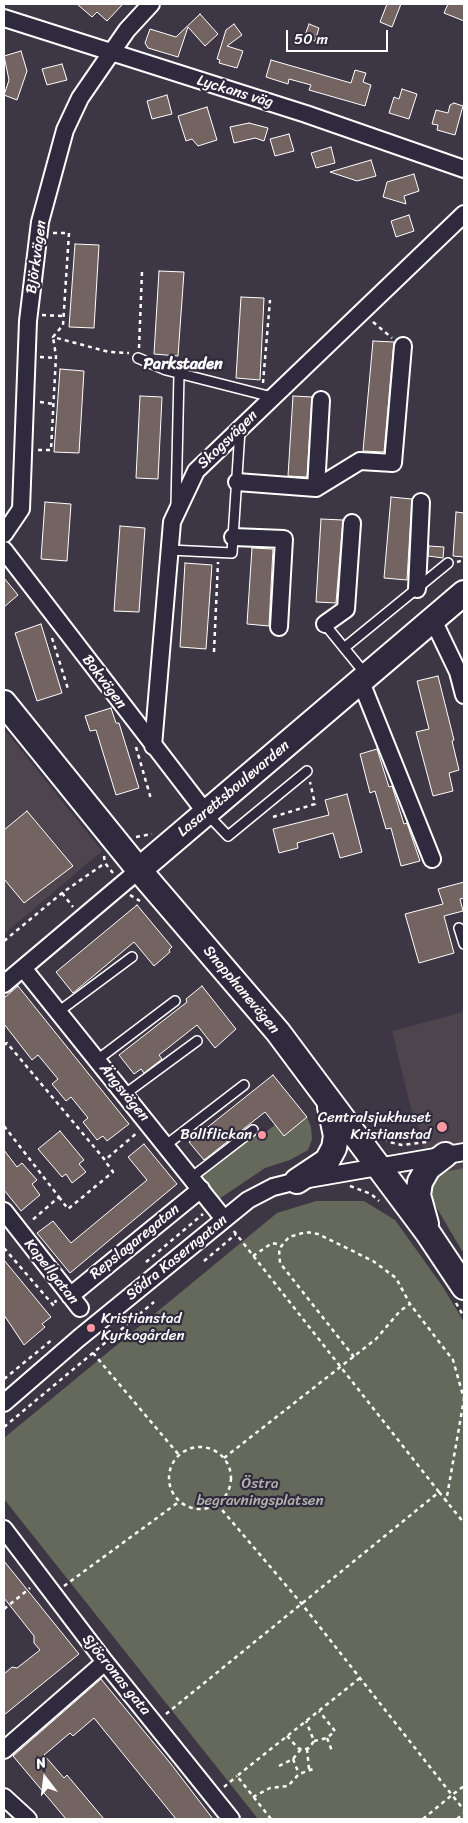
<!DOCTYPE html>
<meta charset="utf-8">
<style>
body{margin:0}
#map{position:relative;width:468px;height:1823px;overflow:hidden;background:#3d3644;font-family:Sriracha,sans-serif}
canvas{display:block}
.frame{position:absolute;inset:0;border:5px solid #fff;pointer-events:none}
.north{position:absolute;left:20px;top:1753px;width:50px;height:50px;-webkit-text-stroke:4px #2f2a3d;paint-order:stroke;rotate:345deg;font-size:14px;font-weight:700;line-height:20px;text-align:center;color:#fff}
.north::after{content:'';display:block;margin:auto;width:18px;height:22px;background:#fff;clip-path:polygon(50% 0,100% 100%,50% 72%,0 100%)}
.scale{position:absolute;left:286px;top:30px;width:102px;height:22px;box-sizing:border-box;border:2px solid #fff;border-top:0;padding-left:6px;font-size:15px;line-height:18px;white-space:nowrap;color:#fff;-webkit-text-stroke:4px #2f2a3d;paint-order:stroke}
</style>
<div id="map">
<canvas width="468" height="1823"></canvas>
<div class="frame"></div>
<div class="north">N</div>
<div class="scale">50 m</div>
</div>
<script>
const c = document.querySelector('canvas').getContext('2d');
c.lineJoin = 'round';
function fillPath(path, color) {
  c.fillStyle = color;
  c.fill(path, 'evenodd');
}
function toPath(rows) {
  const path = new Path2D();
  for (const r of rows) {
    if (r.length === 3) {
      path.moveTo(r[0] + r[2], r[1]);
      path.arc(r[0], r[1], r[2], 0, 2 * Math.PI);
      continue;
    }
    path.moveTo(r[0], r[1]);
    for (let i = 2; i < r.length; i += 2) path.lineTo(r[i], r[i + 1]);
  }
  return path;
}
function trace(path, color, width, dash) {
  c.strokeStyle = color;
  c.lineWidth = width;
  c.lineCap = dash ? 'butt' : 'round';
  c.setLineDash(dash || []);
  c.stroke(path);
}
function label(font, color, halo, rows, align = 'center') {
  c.font = font + ' Sriracha,sans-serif';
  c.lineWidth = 4.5;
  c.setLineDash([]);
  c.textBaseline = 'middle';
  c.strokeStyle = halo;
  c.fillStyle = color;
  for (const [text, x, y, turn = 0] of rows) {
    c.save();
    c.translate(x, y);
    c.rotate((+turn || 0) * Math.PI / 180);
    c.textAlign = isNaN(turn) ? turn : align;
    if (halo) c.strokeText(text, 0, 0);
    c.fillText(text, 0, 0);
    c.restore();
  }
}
const built = toPath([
 [4,729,102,851,4,934],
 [464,1012,464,1249,432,1194,420,1131,418,1122,414,1121,392,1031]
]);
const green = toPath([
 [307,1117,311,1127,312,1139,308,1150,290,1160,265,1168,219,1199,199,1173,253,1130,259,1137,275,1125,284,1135],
 [464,1168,464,1250,462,1251,428,1193,435,1179,445,1172],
 [316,1201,364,1201,395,1220,443,1287,464,1322,464,1819,258,1819,4,1499,4,1438,277,1213]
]);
const building = toPath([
 [77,4,123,4,107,21,97,12,92,17,77,4],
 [387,4,401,4,392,27,380,22,387,4],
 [448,4,464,4,464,21,444,13,448,4],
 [200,14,218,34,205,46,188,27,178,57,148,48,145,43,150,29,176,37,200,14],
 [234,24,242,35,227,46,243,51,237,68,219,63,220,60,217,59,226,30,234,24],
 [309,24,319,28,315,41,304,38,309,24],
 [21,51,27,71,17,100,4,95,9,80,4,56,21,51],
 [271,60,351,83,355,70,366,73,363,82,371,85,365,106,309,90,311,85,289,79,288,84,266,77,271,60],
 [62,64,67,80,47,85,42,69,62,64],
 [402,89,417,94,409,119,389,113,394,97,399,99,402,89],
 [167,95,172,114,152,119,147,101,167,95],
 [454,103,463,106,455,135,437,130,438,125,432,124,436,110,448,113,450,105,454,103],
 [207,107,217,140,198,146,192,139,186,141,178,116,207,107],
 [249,123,268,128,264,141,255,138,234,143,230,127,249,123],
 [289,134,294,151,275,156,270,139,289,134],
 [331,147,335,163,316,168,311,153,331,147],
 [371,160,376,176,357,181,330,172,371,160],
 [414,174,419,191,404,196,406,204,383,197,387,182,414,174],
 [409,215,414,231,396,237,391,221,409,215],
 [75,244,99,245,94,328,69,327,75,244],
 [159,271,184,272,178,356,154,354,159,271],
 [241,297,264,298,260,380,236,378,241,297],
 [373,341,394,342,384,452,363,451,373,341],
 [60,369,84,371,79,453,54,452,60,369],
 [140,396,162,397,158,479,136,478,140,396],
 [293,396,312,397,307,477,288,476,293,396],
 [391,497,412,499,407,580,384,578,391,497],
 [45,502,71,504,67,561,41,559,45,502],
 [456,512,464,513,464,557,453,556,456,512],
 [321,519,343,520,336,603,316,602,321,519],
 [120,526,145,528,139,612,114,611,120,526],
 [429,546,444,547,443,558,428,556,429,546],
 [252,548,273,549,269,626,247,624,252,548],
 [185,563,212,565,206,649,180,647,185,563],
 [4,578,18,595,4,607,4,578],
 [41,624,62,693,37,701,15,633,41,624],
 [438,676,454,740,452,741,459,770,449,773,453,791,433,796,416,732,429,729,417,681,438,676],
 [111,708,116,723,119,723,139,788,116,795,96,730,90,731,85,716,111,708],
 [377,749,389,787,392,786,404,824,407,823,420,861,401,866,391,828,386,829,375,791,370,793,360,754,377,749],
 [347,794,362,852,340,858,333,833,297,843,298,848,279,853,273,829,329,815,325,800,347,794],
 [27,811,73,866,24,903,4,879,4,830,27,811],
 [464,882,464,898,460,899,463,911,444,916,454,953,419,963,405,914,443,904,438,889,464,882],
 [137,905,172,947,169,950,170,952,154,966,134,942,73,993,56,972,137,905],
 [18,986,129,1124,107,1141,103,1136,97,1140,83,1122,88,1118,71,1097,66,1101,52,1084,58,1079,38,1055,32,1060,4,1024,4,998,18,986],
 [202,986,236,1029,215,1048,197,1025,159,1055,162,1059,144,1073,141,1069,134,1074,119,1055,187,1002,186,999,202,986],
 [273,1075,307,1117,284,1136,265,1112,204,1160,189,1142,273,1075],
 [60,1131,84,1160,79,1164,86,1172,72,1183,66,1174,62,1177,38,1149,60,1131],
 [144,1144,177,1184,70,1273,37,1233,53,1221,71,1243,147,1180,128,1157,144,1144],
 [4,1150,17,1167,22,1163,37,1180,32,1184,40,1195,21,1211,4,1190,4,1150],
 [4,1260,51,1317,42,1324,45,1327,24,1345,4,1315,4,1260],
 [4,1561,79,1654,4,1715,4,1674,12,1667,17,1668,40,1650,34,1643,34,1636,4,1598,4,1561],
 [101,1679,171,1764,213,1819,176,1819,94,1718,73,1736,70,1733,44,1755,64,1778,67,1775,104,1819,66,1819,13,1756,101,1679]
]);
const path = toPath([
 [53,233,69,233,63,325,53,337,109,352,129,353],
 [42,315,63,316],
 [373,322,392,338],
 [139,348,142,272],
 [40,357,56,358],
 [263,383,270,300],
 [40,402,53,404],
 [38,450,51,450,56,356,53,337],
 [457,562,464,560],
 [52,638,68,689],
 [214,652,218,562],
 [136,747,151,799],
 [273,817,315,804,310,782],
 [136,837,152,834],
 [104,856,105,863,113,873],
 [62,893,73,907],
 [130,895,140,901],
 [4,941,62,893,105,863],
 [4,1045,7,1043,105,1160,138,1132],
 [4,1126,59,1197,30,1222],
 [378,1133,389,1142,402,1145,427,1142],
 [350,1186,371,1194,379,1201],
 [59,1197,68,1209,113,1172,105,1161],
 [4,1248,54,1306,56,1300],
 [253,1256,272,1243,281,1245],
 [204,1261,236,1234],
 [146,1262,203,1214],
 [456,1303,464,1317],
 [93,1353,179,1455],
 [354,1357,280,1263,279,1249,289,1237,306,1232,318,1234,373,1261,396,1278,410,1304,453,1360,464,1399,446,1502],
 [4,1379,53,1339],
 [4,1427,154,1302],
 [200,1478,31],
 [224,1458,376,1339,400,1311,410,1304],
 [439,1492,464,1523],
 [217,1504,301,1603,452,1795,464,1786],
 [64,1586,180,1501],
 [4,1609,30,1588],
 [166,1714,439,1492,233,1230],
 [287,1736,298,1748,303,1750,309,1748,314,1741,306,1721],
 [327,1738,332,1751],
 [314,1741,327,1738,335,1731,319,1711],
 [307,1749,309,1769],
 [293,1759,299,1774],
 [279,1766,293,1759,301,1749],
 [224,1787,237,1776],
 [253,1797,270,1788,288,1786,299,1774,316,1768],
 [271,1819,237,1776,360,1678],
 [423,1819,452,1795,464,1810],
 [457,1819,464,1813]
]);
const lane = toPath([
 [138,358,166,370,272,397],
 [176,506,179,374],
 [170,550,232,553,240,430],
 [323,622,367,676],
 [344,648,448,563],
 [206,813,228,836,307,771],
 [459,928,464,944],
 [58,1012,132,957],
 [97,1060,175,1001],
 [125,1094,197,1041],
 [166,1145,244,1085],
 [192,1177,253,1130]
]);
const street = toPath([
 [4,18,306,114,464,169],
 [237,482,316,488,321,400],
 [316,488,360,461,393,463,403,346],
 [4,534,21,509,28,321,40,222,65,130,80,98,102,66,127,30,151,4],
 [233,537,284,539,279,627],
 [4,550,206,813],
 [417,589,421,502],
 [433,620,458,672,464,695],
 [325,624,346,609,352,523],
 [361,682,432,859],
 [153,746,172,522,196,471,464,214],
 [23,968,224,1219],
 [4,984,139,870],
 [4,1211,80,1308],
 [70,1296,201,1189],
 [4,1403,79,1338,248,1200,273,1187,297,1181,464,1152],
 [4,1529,105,1662,231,1819],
 [4,1750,105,1662],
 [4,1797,28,1819]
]);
const secondary = toPath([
 [4,703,139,870,278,1032,428,1233,464,1287],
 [139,870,464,593],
 [297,1181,327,1161,334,1148,336,1136,330,1107],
 [426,1224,418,1195,420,1182,428,1168,445,1155]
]);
const markers = [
 [442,1127,6,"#ff9aa2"],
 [262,1135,5,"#ff9aa2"],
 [91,1328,5,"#ff9aa2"]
];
const streetNames = [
 ["Lyckans väg",235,92,17],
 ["Björkvägen",37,257,-82],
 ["Skogsvägen",228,440,-44],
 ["Bokvägen",104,682,53],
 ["Lasarettsboulevarden",234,789,-40],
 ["Snapphanevägen",241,990,50],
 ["Ängsvägen",124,1093,51],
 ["Repslagaregatan",135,1242,-39],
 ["Södra Kaserngatan",177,1258,-39],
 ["Kapellgatan",51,1272,52],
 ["Sjöcronas gata",116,1675,51]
];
const poiNames = [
 ["Centralsjukhuset",431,1118],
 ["Kristianstad",431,1135],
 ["Bollflickan",252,1135],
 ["Kristianstad",101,1319,"left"],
 ["Kyrkogården",101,1336,"left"]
];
const parkNames = [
 ["Östra",260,1484],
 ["begravningsplatsen",260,1501]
];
const neighbourhoodNames = [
 ["Parkstaden",183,365]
];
fillPath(built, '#4e444d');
fillPath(green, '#65695b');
fillPath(building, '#746461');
trace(building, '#fff', 1);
trace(lane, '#fff', 12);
trace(street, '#fff', 20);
trace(secondary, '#fff', 28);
trace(path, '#fff', 2.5, [4, 4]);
trace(lane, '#2f2a3d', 9);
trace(street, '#2f2a3d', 16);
trace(secondary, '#2f2a3d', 24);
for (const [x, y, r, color] of markers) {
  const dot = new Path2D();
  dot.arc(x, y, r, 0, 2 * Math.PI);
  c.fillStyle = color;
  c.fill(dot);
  trace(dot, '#2f2a3d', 2);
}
label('15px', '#fff', '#2f2a3d', streetNames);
label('15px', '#fff', '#2f2a3d', poiNames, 'right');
label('15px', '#b2b4ad', '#2f2a3d', parkNames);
label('bold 16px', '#fff', '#2f2a3d', neighbourhoodNames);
</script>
